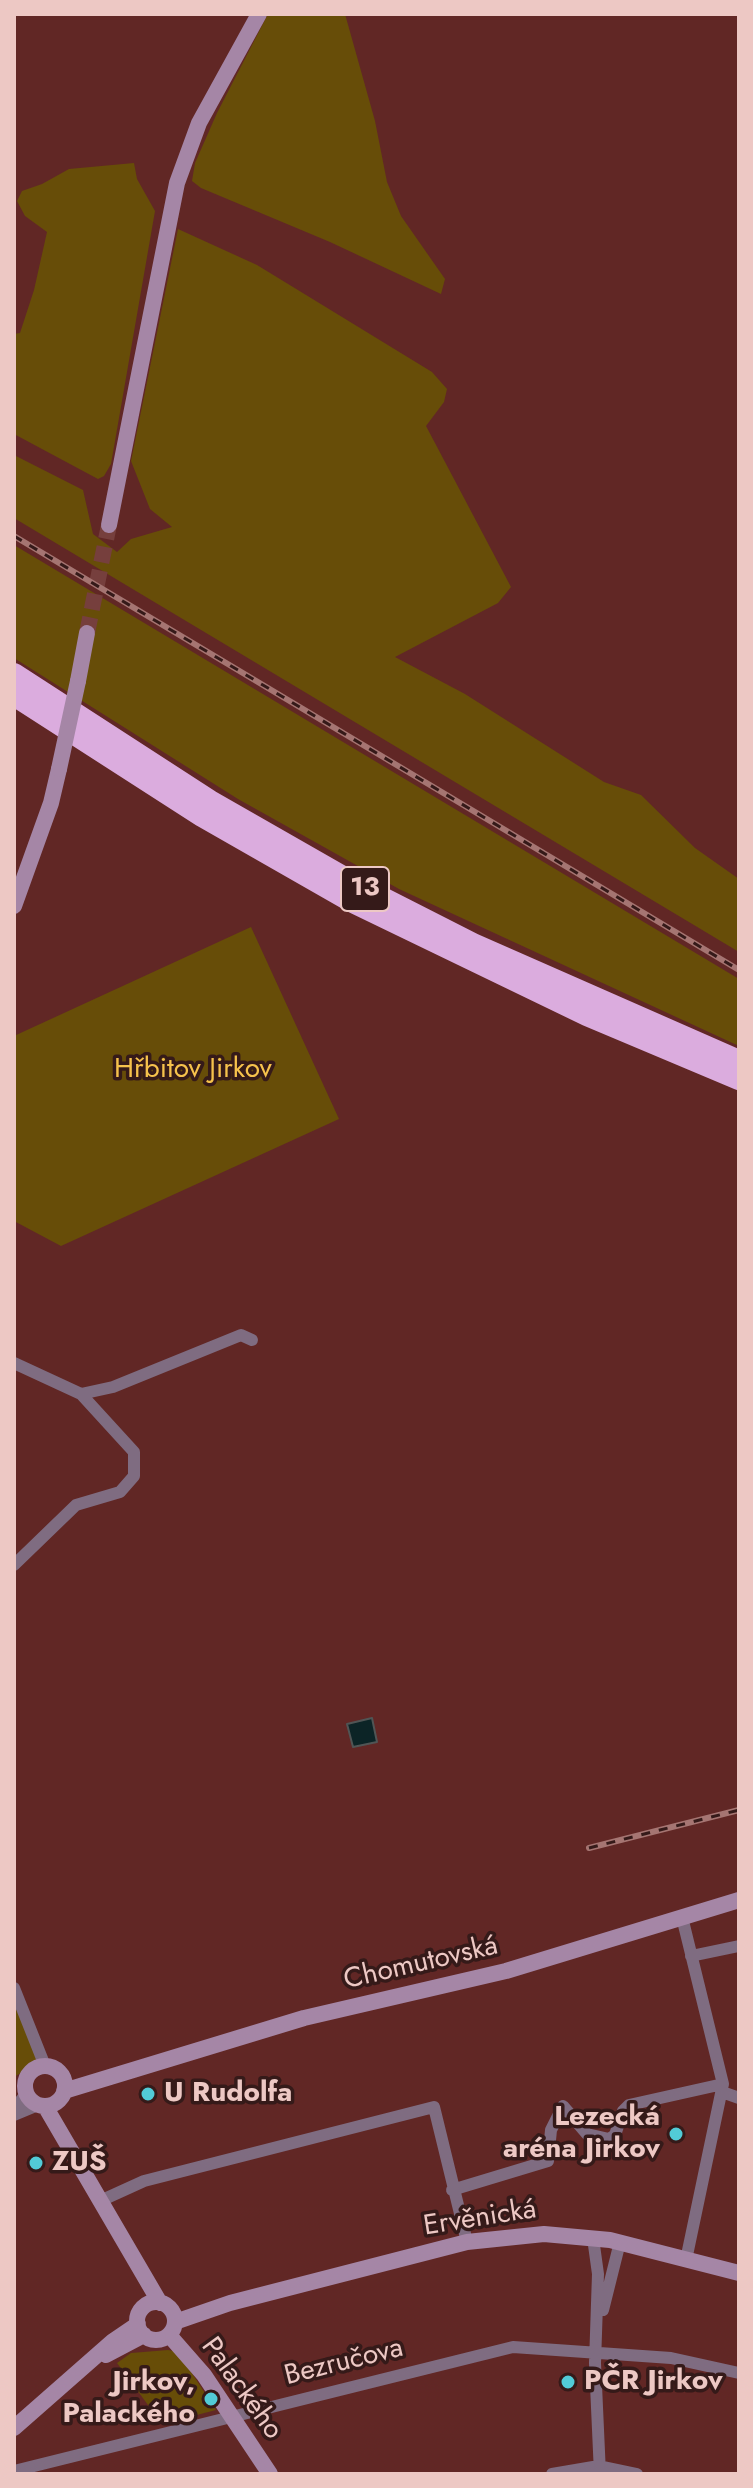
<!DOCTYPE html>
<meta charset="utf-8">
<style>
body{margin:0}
#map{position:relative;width:753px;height:2488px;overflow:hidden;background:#612725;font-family:Jost,sans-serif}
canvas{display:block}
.frame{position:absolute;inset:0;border:16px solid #edc8c4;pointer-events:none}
</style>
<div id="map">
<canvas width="753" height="2488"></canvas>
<div class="frame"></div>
</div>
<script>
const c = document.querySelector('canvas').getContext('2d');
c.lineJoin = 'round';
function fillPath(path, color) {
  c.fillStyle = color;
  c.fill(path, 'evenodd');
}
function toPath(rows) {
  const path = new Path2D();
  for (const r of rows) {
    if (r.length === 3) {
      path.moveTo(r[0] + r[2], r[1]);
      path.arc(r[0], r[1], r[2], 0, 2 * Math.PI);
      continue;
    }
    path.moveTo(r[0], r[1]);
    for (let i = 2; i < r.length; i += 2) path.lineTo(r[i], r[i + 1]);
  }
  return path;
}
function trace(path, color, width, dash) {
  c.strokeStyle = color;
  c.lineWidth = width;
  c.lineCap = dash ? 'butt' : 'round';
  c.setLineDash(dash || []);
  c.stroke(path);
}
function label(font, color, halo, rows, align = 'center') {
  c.font = font + ' Jost,sans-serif';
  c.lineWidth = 7;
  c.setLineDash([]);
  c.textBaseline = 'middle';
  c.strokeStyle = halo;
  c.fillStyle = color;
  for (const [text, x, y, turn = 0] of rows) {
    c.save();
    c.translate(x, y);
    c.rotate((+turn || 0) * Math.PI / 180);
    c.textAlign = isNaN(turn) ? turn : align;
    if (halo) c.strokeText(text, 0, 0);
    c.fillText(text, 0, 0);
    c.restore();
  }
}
const green = toPath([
 [268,14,345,14,375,121,387,182,401,216,445,279,441,294,330,242,201,188,192,181,195,163,217,113],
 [134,163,137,179,155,211,111,464,104,476,98,479,14,434,14,334,20,333,34,290,47,232,25,216,17,201,22,191,42,184,69,169],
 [178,229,257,265,432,372,447,389,444,402,426,426,511,587,498,603,395,657,465,694,604,782,641,795,695,848,739,879,739,952,14,518,14,455,83,490,93,534,117,552,131,539,172,527,150,509,131,461],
 [14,545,739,979,739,1046,399,889,238,799,14,658],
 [251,927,339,1119,61,1246,14,1221,14,1036],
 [14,1997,41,2061,14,2077],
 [168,2350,178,2352,216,2410,162,2424,117,2363,131,2353]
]);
const water = toPath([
 [372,1718,377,1742,353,1747,347,1724,372,1718]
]);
const secondaryTunnel = toPath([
 [87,633,109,525]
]);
const street = toPath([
 [14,1363,81,1394,113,1387,241,1335,252,1340],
 [14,1565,76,1505,120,1492,134,1476,134,1452,81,1394],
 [682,1917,723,2084,686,2260],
 [691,1956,739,1946],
 [14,1988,45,2066],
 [722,2092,739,2098],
 [14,2109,26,2094],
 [14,2115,38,2105],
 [452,2190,548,2161,551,2130,563,2106,587,2134,609,2139,615,2135,623,2111,629,2105,723,2084],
 [100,2201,144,2181,434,2107,467,2242],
 [593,2238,598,2274,595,2363,600,2474],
 [603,2310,620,2242],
 [14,2471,513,2347,671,2358,739,2373],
 [552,2474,599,2466,637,2474]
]);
const secondary = toPath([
 [109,525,177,183,199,123,259,14],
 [78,681,87,633],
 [14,906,51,803,59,769],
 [45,2086,20],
 [64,2091,304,2018,506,1971,739,1900],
 [45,2106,160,2303],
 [156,2321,19],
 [175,2322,230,2303,467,2242,544,2234,610,2240,739,2273],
 [169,2335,204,2375,270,2474],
 [106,2355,144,2335],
 [14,2428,113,2341,138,2324]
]);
const highway = toPath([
 [14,674,210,801,357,885,473,944,739,1061],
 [14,695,202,816,349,900,587,1015,739,1079]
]);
const rail = toPath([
 [14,536,739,970],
 [589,1848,739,1810]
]);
const secondaryBridge = toPath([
 [59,769,78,681]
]);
const markers = [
 [148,2094,8,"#52cbd7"],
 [676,2134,8,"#52cbd7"],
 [36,2163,8,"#52cbd7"],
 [568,2382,8,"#52cbd7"],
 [211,2399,8,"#52cbd7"]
];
const shields = [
 [365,889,48]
];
const shieldNames = [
 ["13",365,889]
];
const parkNames = [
 ["Hřbitov Jirkov",193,1070]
];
const streetNames = [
 ["Chomutovská",421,1964,-13],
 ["Ervěnická",480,2219,-9],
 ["Bezručova",344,2363,-14],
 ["Palackého",241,2389,54]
];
const poiNames = [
 ["U Rudolfa",164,2094],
 ["Lezecká",660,2118,"right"],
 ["aréna Jirkov",660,2150,"right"],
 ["ZUŠ",52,2163],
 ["PČR Jirkov",584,2382],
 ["Jirkov,",195,2383,"right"],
 ["Palackého",195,2415,"right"]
];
fillPath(green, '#674d08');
fillPath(water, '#0c2426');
trace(water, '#505555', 2);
trace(secondaryTunnel, '#763f3d', 16, [16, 8]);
trace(street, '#7f6c81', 12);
trace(secondary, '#a586a6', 16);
trace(highway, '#dbacde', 22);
trace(rail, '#a57572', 6);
trace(rail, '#351a19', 3, [9]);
trace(secondaryBridge, '#a586a6', 16);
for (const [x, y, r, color] of markers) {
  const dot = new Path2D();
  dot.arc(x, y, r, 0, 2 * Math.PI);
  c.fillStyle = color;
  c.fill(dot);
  trace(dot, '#351a19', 3);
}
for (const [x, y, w] of shields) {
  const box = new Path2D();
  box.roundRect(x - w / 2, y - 22, w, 44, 6);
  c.fillStyle = '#351a19';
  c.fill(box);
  trace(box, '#edc8c4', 2);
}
label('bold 26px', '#edc8c4', null, shieldNames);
label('28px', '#f6c24c', '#351a19', parkNames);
label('28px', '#edc8c4', '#351a19', streetNames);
label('bold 28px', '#edc8c4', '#351a19', poiNames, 'left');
</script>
